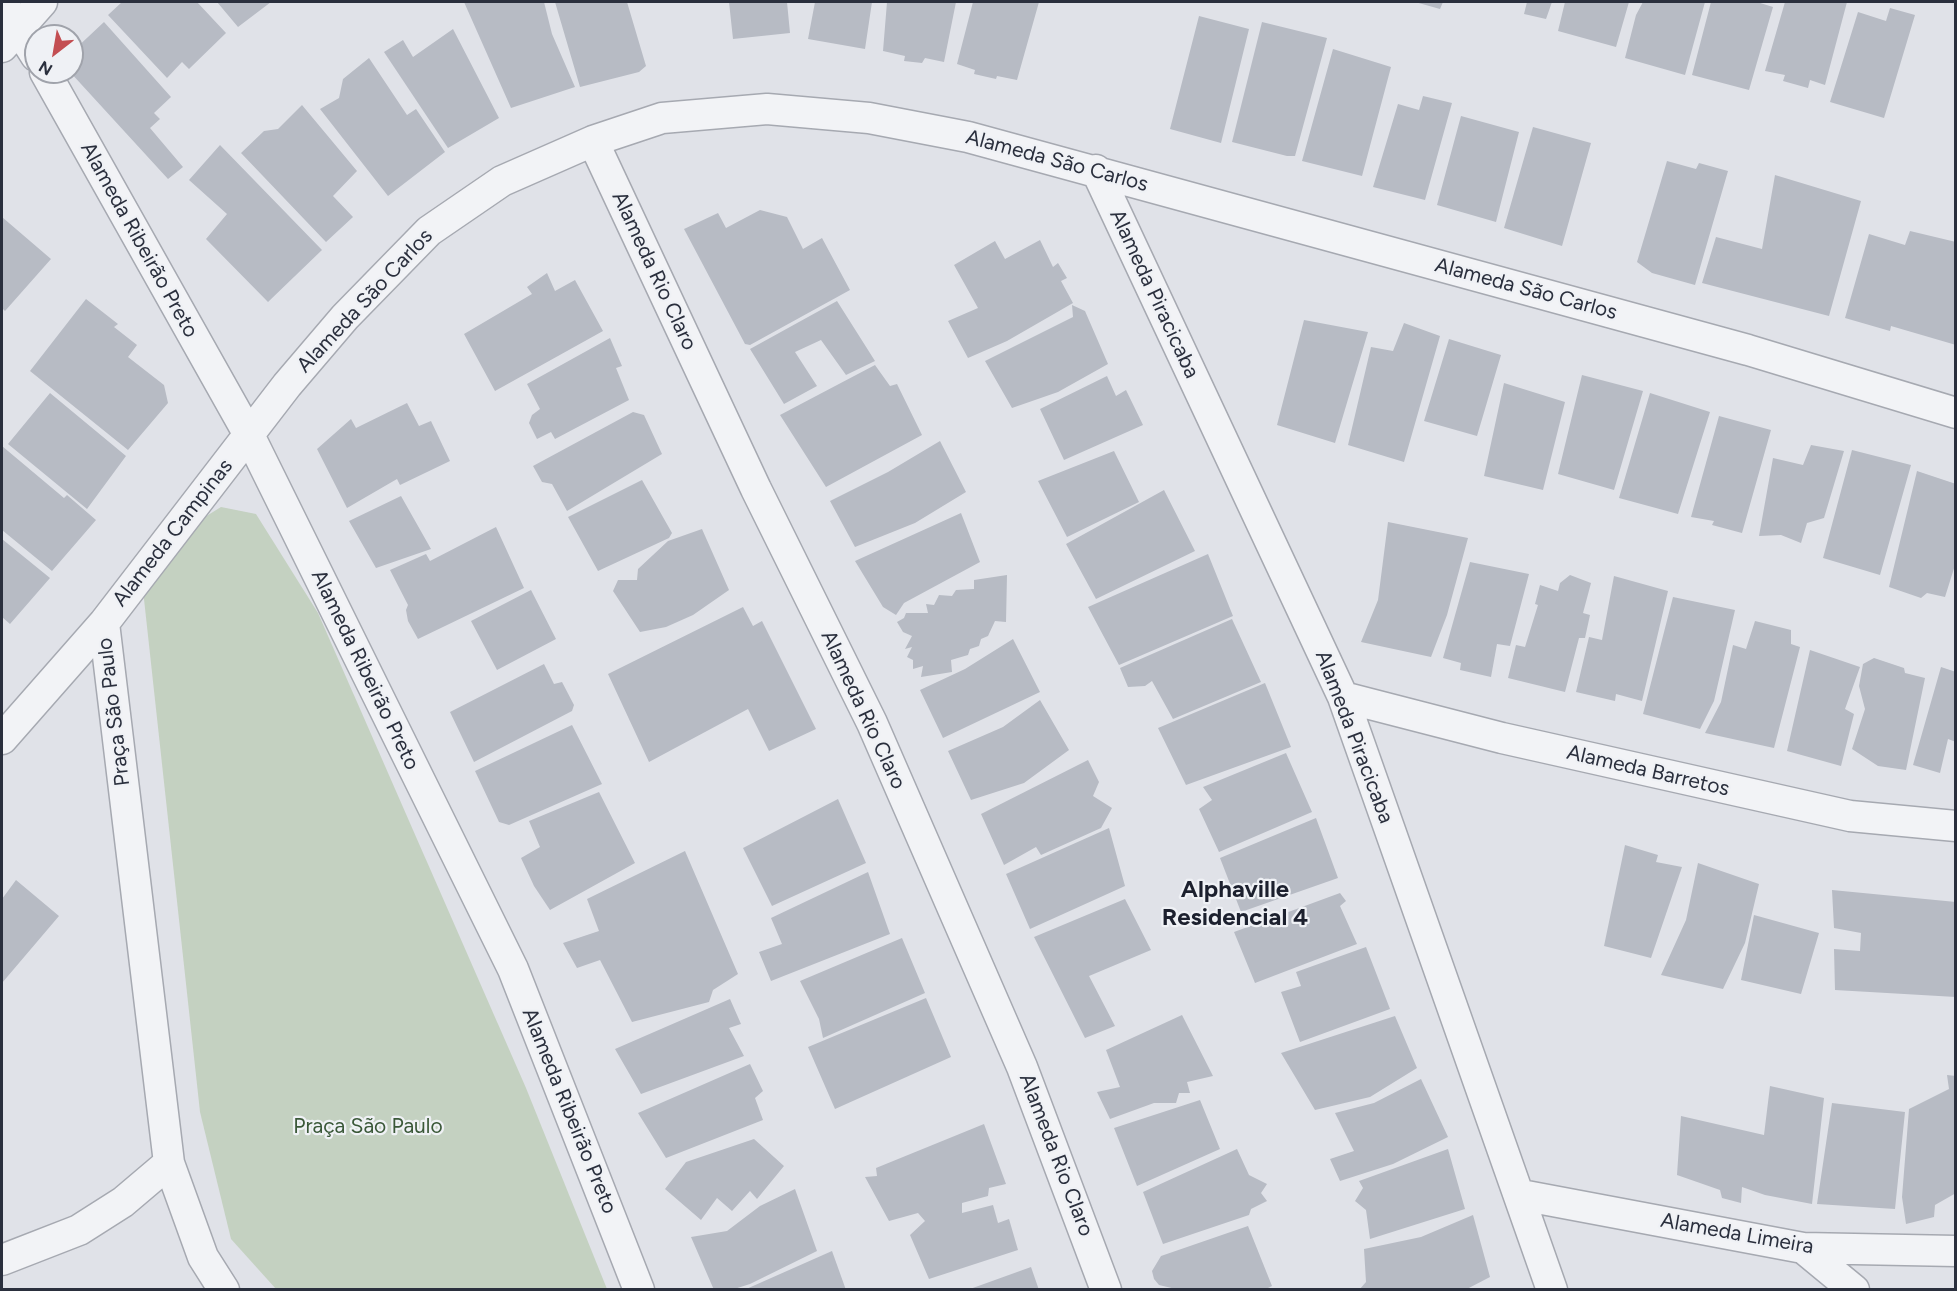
<!DOCTYPE html>
<meta charset="utf-8">
<style>
body{margin:0}
#map{position:relative;width:1957px;height:1291px;overflow:hidden;background:#e0e2e8;font-family:Figtree,sans-serif}
canvas{display:block}
.frame{position:absolute;inset:0;border:3px solid #2a2f3d;pointer-events:none}
.north{position:absolute;left:24px;top:24px;width:60px;height:60px;box-sizing:border-box;background:#eff1f5;border:2px solid #a0a3ab;border-radius:50%;rotate:211deg;font-size:16px;font-weight:700;line-height:24px;text-align:center;color:#2a2f3d}
.north::after{content:'';display:block;margin:auto;width:21px;height:27px;background:#c34e52;clip-path:polygon(50% 0,100% 100%,50% 72%,0 100%)}
</style>
<div id="map">
<canvas width="1957" height="1291"></canvas>
<div class="frame"></div>
<div class="north">N</div>
</div>
<script>
const c = document.querySelector('canvas').getContext('2d');
c.lineJoin = 'round';
function fillPath(path, color) {
  c.fillStyle = color;
  c.fill(path, 'evenodd');
}
function toPath(rows) {
  const path = new Path2D();
  for (const r of rows) {
    path.moveTo(r[0], r[1]);
    for (let i = 2; i < r.length; i += 2) path.lineTo(r[i], r[i + 1]);
  }
  return path;
}
function trace(path, color, width, dash) {
  c.strokeStyle = color;
  c.lineWidth = width;
  c.lineCap = dash ? 'butt' : 'round';
  c.setLineDash(dash || []);
  c.stroke(path);
}
function label(font, color, halo, rows, align = 'center') {
  c.font = font + ' Figtree,sans-serif';
  c.lineWidth = 4.5;
  c.setLineDash([]);
  c.textBaseline = 'middle';
  c.strokeStyle = halo;
  c.fillStyle = color;
  for (const [text, x, y, turn = 0] of rows) {
    c.save();
    c.translate(x, y);
    c.rotate((+turn || 0) * Math.PI / 180);
    c.textAlign = isNaN(turn) ? turn : align;
    if (halo) c.strokeText(text, 0, 0);
    c.fillText(text, 0, 0);
    c.restore();
  }
}
const green = toPath([
 [221,507,256,514,318,613,526,1088,607,1289,276,1289,231,1239,200,1112,143,590,179,533]
]);
const building = toPath([
 [122,2,197,2,226,33,189,69,182,62,167,78,108,15],
 [217,2,271,2,238,27],
 [464,2,544,2,552,34,575,87,511,108],
 [555,2,627,2,646,66,639,72,580,87],
 [729,2,787,2,790,33,733,39],
 [815,2,872,2,865,49,808,39],
 [887,2,956,2,944,62,925,58,922,63,904,61,905,56,883,51],
 [973,2,1039,2,1017,80,997,76,996,79,974,74,975,70,957,64],
 [1415,2,1443,2,1440,9],
 [1527,2,1552,2,1546,19,1524,14],
 [1565,2,1629,2,1616,47,1558,31],
 [1643,2,1705,2,1685,75,1625,58,1636,15],
 [1711,2,1757,2,1773,7,1749,90,1692,75],
 [1785,2,1847,2,1825,85,1810,80,1808,88,1783,81,1785,75,1765,71],
 [1890,8,1915,15,1884,118,1830,102,1858,12,1886,21],
 [1199,16,1249,29,1221,143,1170,129],
 [104,22,171,97,154,113,160,119,150,128,183,167,168,179,70,72,72,52],
 [1262,22,1327,38,1295,156,1287,156,1232,142],
 [453,29,499,118,448,148,384,52,403,40,413,57],
 [1333,49,1391,67,1362,176,1302,161],
 [369,58,407,115,416,109,445,152,388,196,320,109,339,98,343,79],
 [1423,96,1452,103,1425,200,1373,187,1398,104,1419,110],
 [302,105,357,171,333,196,353,217,326,242,241,153,264,131,278,129],
 [1461,116,1519,132,1496,222,1437,205],
 [1533,127,1591,143,1562,246,1504,228],
 [220,145,322,250,268,302,206,239,227,214,189,180],
 [1667,161,1696,169,1699,163,1728,171,1695,285,1652,273,1637,262],
 [1775,175,1861,201,1829,316,1702,283,1716,237,1762,249],
 [760,210,787,217,803,249,822,238,850,290,750,345,745,344,684,229,718,213,726,228],
 [2,217,51,259,5,311,2,308],
 [1910,231,1956,242,1956,345,1891,326,1890,331,1845,318,1869,234,1905,245],
 [1040,240,1053,267,1058,263,1067,278,1061,281,1073,303,1007,341,968,358,948,321,978,308,954,265,995,241,1005,259],
 [547,273,555,291,575,280,603,331,495,391,464,334,532,294,527,287],
 [86,299,118,324,114,327,137,345,128,357,164,385,168,403,128,450,30,371],
 [837,301,875,361,846,375,821,340,795,352,817,386,784,404,750,349],
 [1072,305,1085,311,1108,364,1058,392,1012,408,985,361,1073,317],
 [1304,320,1368,332,1335,443,1277,425],
 [1404,323,1440,336,1404,462,1348,445,1371,347,1393,351],
 [610,338,622,366,616,368,629,400,555,439,551,432,537,439,529,423,532,415,540,409,527,384],
 [1449,339,1501,355,1477,436,1424,421],
 [875,365,890,386,897,384,922,435,826,487,780,415],
 [1582,375,1643,391,1614,490,1558,474],
 [1107,376,1116,396,1126,390,1143,425,1064,460,1040,409],
 [1504,383,1565,402,1543,490,1484,476],
 [50,393,126,456,87,509,8,444],
 [1650,393,1710,412,1678,514,1619,498],
 [407,403,419,426,431,421,450,461,400,485,397,479,347,508,317,449,351,419,356,428],
 [633,412,644,415,662,454,567,511,552,484,542,482,533,466],
 [1719,416,1771,430,1742,533,1712,525,1714,521,1691,517],
 [940,441,966,492,915,523,855,547,830,501,888,472],
 [1811,445,1844,451,1824,518,1807,523,1801,543,1781,535,1759,536,1773,458,1803,465],
 [2,446,64,498,67,495,96,520,52,571,2,530],
 [1852,450,1911,465,1880,575,1823,558],
 [1114,451,1139,502,1067,537,1038,481],
 [1917,471,1956,484,1956,562,1945,597,1927,593,1921,598,1889,587],
 [642,480,672,533,669,538,598,571,568,517],
 [1164,490,1195,551,1096,599,1066,544],
 [401,496,431,549,376,568,349,521],
 [961,513,980,562,904,603,896,615,883,607,855,561],
 [1388,522,1468,538,1447,615,1431,657,1361,642,1378,600],
 [496,527,524,588,418,639,408,621,406,610,408,605,390,570,426,554,430,561],
 [702,529,729,590,693,615,666,627,640,632,613,591,618,580,637,580,638,569,668,541],
 [2,539,50,578,10,624,2,617],
 [1208,554,1233,616,1119,665,1088,607],
 [1470,562,1529,574,1510,646,1497,644,1491,677,1460,670,1461,663,1443,658],
 [1007,575,1006,622,995,621,988,636,981,639,979,646,970,649,968,655,951,660,952,672,921,677,923,666,913,669,913,660,907,657,912,647,905,649,912,636,903,632,897,622,904,618,906,613,928,613,926,604,934,605,939,595,952,596,956,590,974,589,974,580],
 [1570,575,1591,583,1583,613,1590,615,1585,638,1579,638,1565,692,1508,678,1516,645,1525,647,1538,605,1535,604,1540,585,1558,591,1560,583],
 [1614,576,1668,591,1642,701,1616,694,1615,701,1576,692,1589,637,1602,640],
 [531,590,556,639,497,670,471,621],
 [1673,597,1735,610,1714,701,1700,729,1643,714],
 [743,607,753,626,762,621,816,729,769,751,748,709,649,762,608,674],
 [1232,619,1261,682,1173,719,1152,681,1145,686,1128,687,1120,668],
 [1755,621,1791,630,1791,644,1800,647,1774,748,1705,733,1721,702,1733,645,1746,649],
 [1013,639,1040,692,943,738,920,690,965,669],
 [1810,650,1860,667,1845,709,1854,714,1841,766,1787,751],
 [1874,658,1904,668,1905,673,1925,678,1906,770,1878,766,1852,749,1865,709,1859,686,1863,664],
 [544,664,554,684,562,682,574,705,572,711,474,762,450,712],
 [1941,667,1956,672,1956,742,1948,739,1940,773,1913,765],
 [1265,683,1291,747,1186,785,1158,728],
 [1040,700,1069,750,1024,783,971,800,948,751,1003,727],
 [572,725,602,784,509,825,499,822,475,771],
 [1286,753,1312,812,1219,852,1199,809,1212,800,1203,787],
 [1088,760,1099,782,1093,796,1112,808,1101,828,1041,855,1036,847,1004,865,981,814],
 [599,792,635,863,550,910,534,886,521,858,540,847,529,821],
 [838,799,866,863,772,906,743,848],
 [1316,818,1338,878,1241,912,1220,858],
 [1109,828,1125,886,1030,929,1006,874],
 [1625,845,1658,855,1656,862,1682,867,1651,958,1604,946],
 [685,851,738,974,713,990,709,1002,632,1022,600,960,577,968,563,943,599,931,587,899],
 [1698,863,1759,884,1745,943,1723,989,1661,975,1686,920],
 [868,872,890,934,771,981,759,952,782,944,771,918],
 [16,880,59,916,2,983,2,899],
 [1832,890,1956,902,1956,997,1835,990,1834,949,1860,951,1861,933,1834,928],
 [1340,893,1346,901,1340,906,1357,944,1255,983,1234,932],
 [1125,899,1151,950,1089,976,1115,1026,1085,1038,1034,937],
 [1754,915,1819,933,1801,994,1741,980],
 [902,938,925,993,823,1038,819,1019,800,981],
 [1366,947,1390,1009,1300,1042,1281,992,1301,986,1296,972],
 [926,998,951,1057,835,1109,808,1047],
 [730,999,741,1024,729,1028,744,1056,641,1094,615,1049],
 [1182,1015,1213,1076,1187,1082,1190,1093,1179,1093,1176,1103,1154,1103,1110,1119,1097,1092,1120,1087,1106,1050],
 [1395,1016,1417,1068,1370,1097,1315,1110,1281,1053],
 [750,1064,763,1091,755,1098,763,1120,666,1158,638,1113],
 [1947,1075,1956,1076,1956,1193,1935,1205,1934,1217,1906,1224,1902,1197,1909,1109,1949,1089],
 [1421,1079,1448,1137,1393,1164,1340,1181,1330,1159,1354,1151,1335,1113,1374,1103],
 [1770,1086,1824,1098,1812,1204,1765,1195,1742,1187,1741,1203,1722,1198,1720,1190,1677,1175,1681,1116,1764,1135],
 [1200,1100,1220,1149,1137,1186,1114,1128],
 [1832,1103,1905,1112,1895,1209,1817,1204],
 [984,1124,1006,1184,989,1188,988,1196,962,1203,962,1213,993,1205,998,1223,1009,1219,1018,1250,929,1279,910,1235,925,1221,918,1213,889,1221,865,1177,877,1176,876,1168],
 [754,1139,784,1166,757,1199,750,1191,732,1211,717,1198,701,1220,665,1189,686,1162],
 [1237,1149,1249,1175,1267,1184,1261,1193,1267,1201,1251,1209,1249,1215,1163,1244,1143,1192],
 [1448,1149,1465,1209,1370,1239,1366,1210,1355,1201,1363,1188,1359,1181],
 [795,1189,817,1251,750,1284,731,1290,714,1290,691,1237,727,1231,760,1206],
 [1473,1215,1490,1277,1465,1290,1359,1290,1366,1282,1364,1249,1421,1237],
 [1248,1226,1272,1286,1264,1290,1180,1290,1159,1285,1154,1279,1152,1271,1161,1256],
 [832,1251,846,1290,744,1290],
 [1031,1267,1039,1290,970,1290,970,1289]
]);
const street = toPath([
 [2,2,36,56],
 [2,47,42,2],
 [45,72,249,435,513,969,639,1290],
 [593,141,756,489,872,723,1022,1067,1106,1290],
 [1096,170,1343,697,1552,1290],
 [104,623,169,1163,203,1257,224,1290],
 [1343,697,1502,738,1850,816,1956,826],
 [2,739,104,623,287,385,345,317,429,231,502,181,593,141,662,118,767,109,869,118,968,137,1748,350,1956,413],
 [1521,1195,1803,1248,1956,1251],
 [1803,1248,1854,1290],
 [2,1260,79,1230,123,1202,169,1163]
]);
const streetNames = [
 ["Alameda São Carlos",1057,161,15],
 ["Alameda Ribeirão Preto",139,240,61],
 ["Alameda Rio Claro",654,271,65],
 ["Alameda São Carlos",1526,289,15],
 ["Alameda Piracicaba",1154,294,65],
 ["Alameda São Carlos",365,301,-47],
 ["Alameda Campinas",173,533,-52],
 ["Alameda Ribeirão Preto",365,670,64],
 ["Alameda Rio Claro",863,710,65],
 ["Praça São Paulo",114,712,-97],
 ["Alameda Piracicaba",1354,737,69],
 ["Alameda Barretos",1648,771,13],
 ["Alameda Ribeirão Preto",569,1111,68],
 ["Alameda Rio Claro",1056,1155,69],
 ["Alameda Limeira",1737,1234,10]
];
const parkNames = [
 ["Praça São Paulo",368,1127]
];
const quarterNames = [
 ["Alphaville",1235,890],
 ["Residencial 4",1235,918]
];
fillPath(green, '#c4d1c1');
fillPath(building, '#b7bbc4');
trace(street, '#a6a9b1', 33);
trace(street, '#f2f3f6', 30);
label('21px', '#2a2f3d', '#eff1f5', streetNames);
label('21px', '#3a5838', '#eff1f5', parkNames);
label('bold 24px', '#1c202e', '#eff1f5', quarterNames);
</script>
